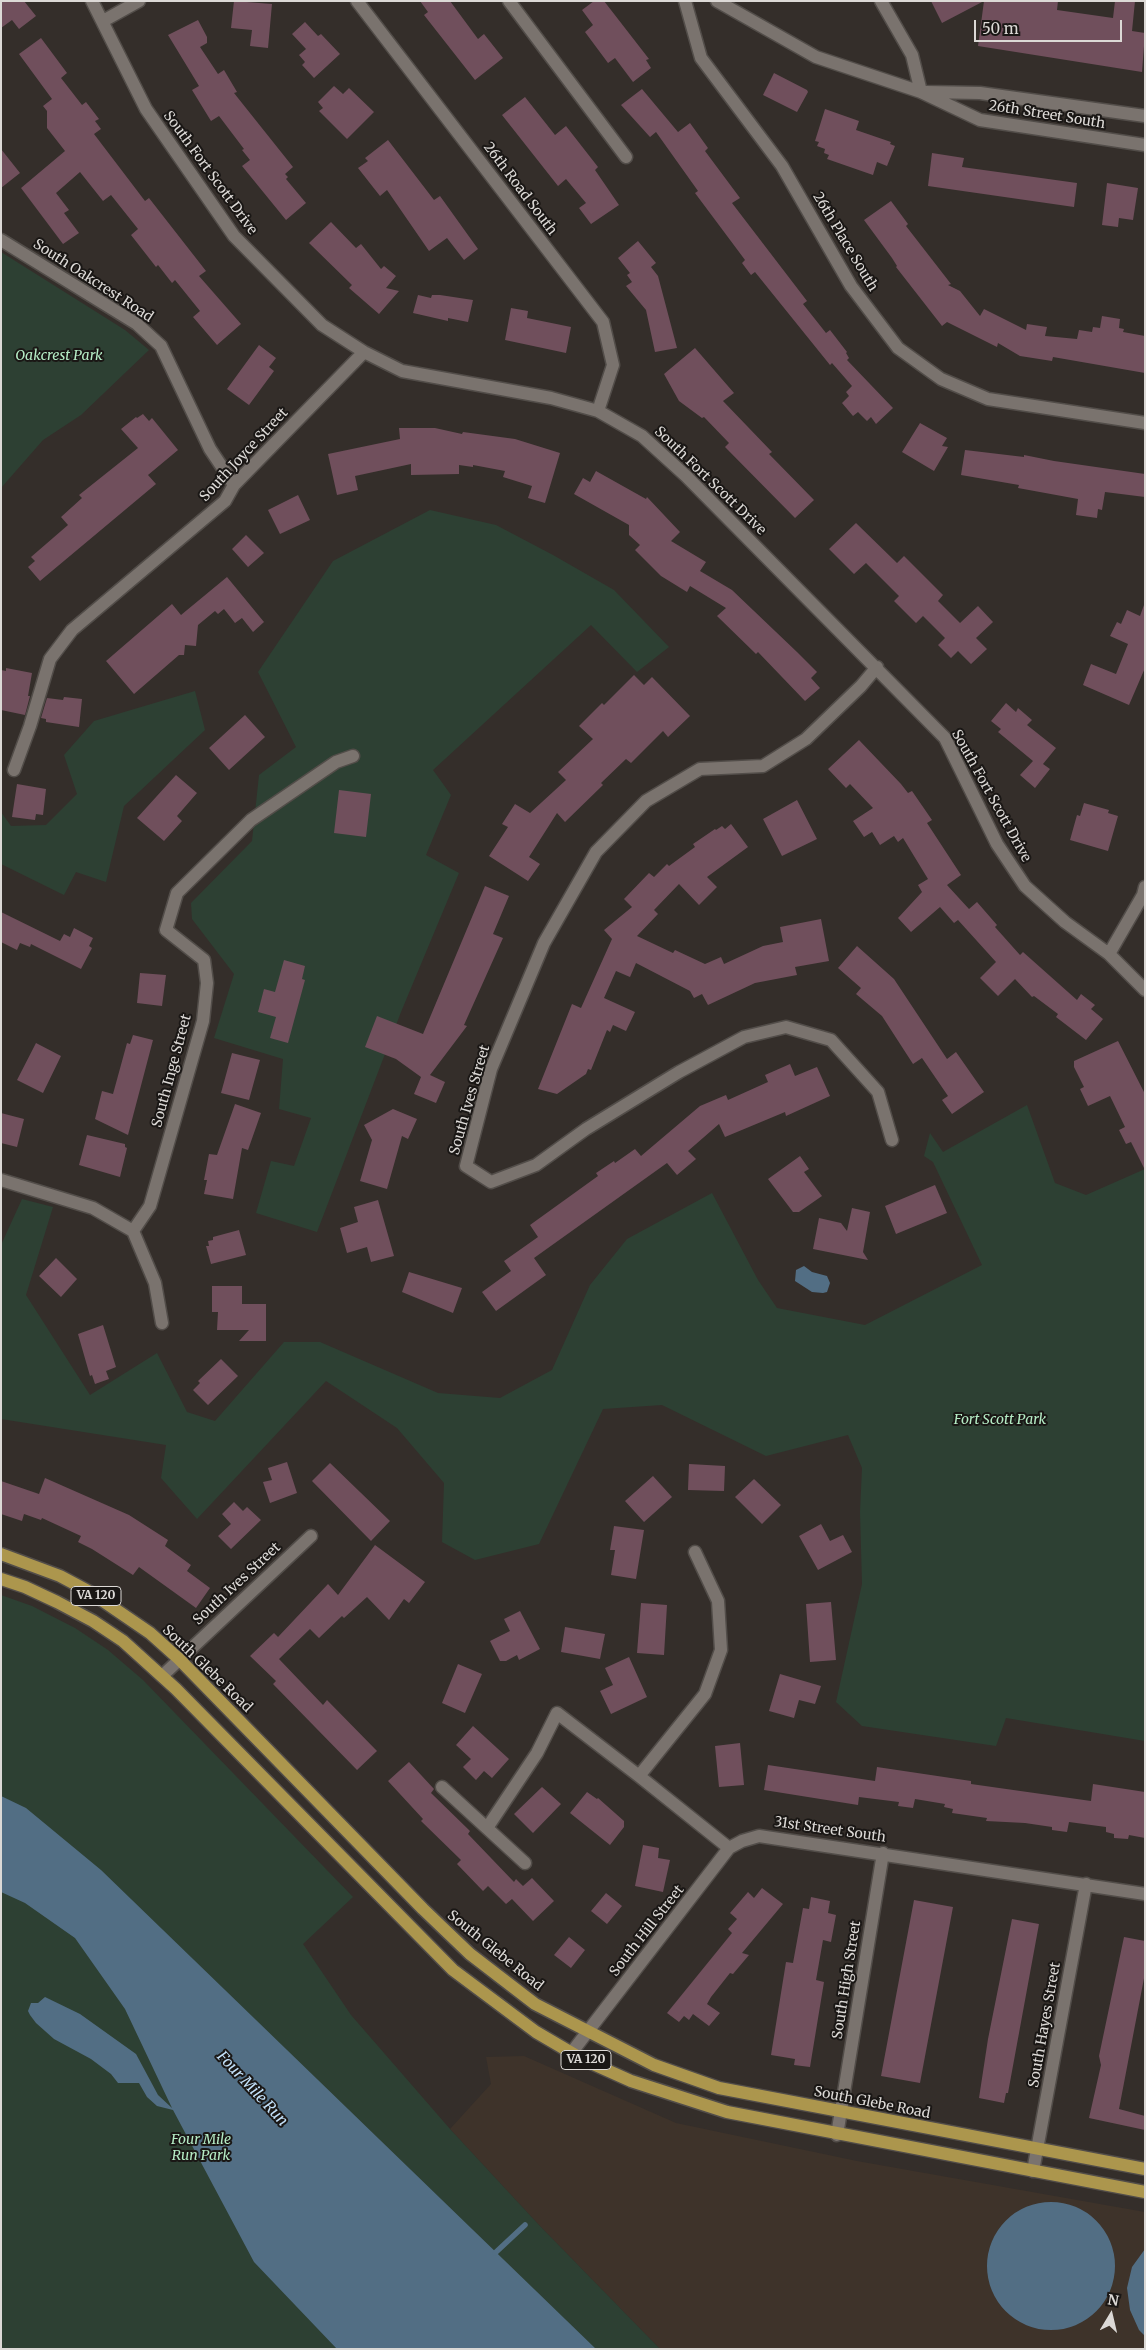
<!DOCTYPE html>
<style>
body{margin:0}
#map{position:relative;width:1146px;height:2350px;overflow:hidden;background:#342e2a;font-family:Merriweather,serif}
canvas{display:block}
.frame{position:absolute;inset:0;border:2px solid #dcd9d6;pointer-events:none}
.north{position:absolute;left:1086px;top:2290px;width:50px;height:50px;-webkit-text-stroke:4px #1a1715;paint-order:stroke;rotate:9deg;font-size:14px;font-weight:700;line-height:20px;text-align:center;color:#dcd9d6}
.north::after{content:'';display:block;margin:auto;width:18px;height:22px;background:#dcd9d6;clip-path:polygon(50% 0,100% 100%,50% 72%,0 100%)}
.scale{position:absolute;left:974px;top:20px;width:148px;height:22px;box-sizing:border-box;border:2px solid #dcd9d6;border-top:0;padding-left:6px;font-size:15px;line-height:18px;white-space:nowrap;color:#dcd9d6;-webkit-text-stroke:4px #1a1715;paint-order:stroke}
</style>
<div id="map">
<canvas width="1146" height="2350"></canvas>
<div class="frame"></div>
<div class="north">N</div>
<div class="scale">50 m</div>
</div>
<script>
const context = document.querySelector('canvas').getContext('2d');
context.lineJoin = 'round';
function fillPath(path, color) { context.fillStyle = color; context.fill(path, 'evenodd'); }
const toPath = rows => new Path2D(rows.map(r => 'M' + r).join(''));
function strokePath(path, color, width, dash) { context.strokeStyle = color; context.lineWidth = width; context.lineCap = dash ? 'butt' : 'round'; context.setLineDash(dash || []); context.stroke(path); }
function drawText(font, color, halo, rows, align = 'center') {
  context.font = font + ' Merriweather,serif'; context.lineWidth = 4; context.setLineDash([]); context.textBaseline = 'middle'; context.strokeStyle = halo; context.fillStyle = color; for (const [text, x, y, turn = 0] of rows) {
    context.save(); context.translate(x, y); context.rotate((+turn || 0) * Math.PI / 180); context.textAlign = isNaN(turn) ? turn : align; if (halo) context.strokeText(text, 0, 0); context.fillText(text, 0, 0); context.restore();
  }
}
const built = toPath([
 [524,2056,676,2123,857,2161,1145,2212,1145,2349,660,2349,539,2225,450,2129,491,2084,486,2057]
]);
const green = toPath([
 [1,252,125,330,149,350,81,415,43,440,1,488],
 [430,510,496,525,553,555,614,590,669,647,637,672,591,625,433,770,451,795,426,855,459,873,401,1012,317,1232,256,1213,271,1161,294,1166,311,1118,279,1109,283,1059,214,1038,234,974,192,919,191,903,252,841,259,775,296,747,258,672,333,561],
 [195,691,205,730,124,806,106,882,76,872,64,895,1,864,1,812,11,826,46,825,77,794,64,755,94,721],
 [1027,1105,1055,1183,1086,1195,1145,1169,1145,1741,1006,1718,996,1746,862,1726,836,1702,862,1584,860,1512,862,1468,848,1435,766,1456,662,1405,603,1409,539,1544,475,1560,442,1542,444,1483,397,1428,326,1381,197,1519,161,1478,166,1445,1,1419,1,1245,22,1199,53,1207,26,1295,90,1395,157,1353,187,1412,215,1421,284,1342,320,1342,438,1393,500,1398,552,1370,590,1285,627,1239,712,1193,758,1280,777,1308,865,1325,982,1265,933,1162,924,1156,930,1133,943,1152],
 [1,1595,32,1606,75,1628,108,1650,143,1680,353,1897,303,1944,351,2015,450,2129,539,2225,660,2349,1,2349]
]);
const water = toPath([
 [804,1266,812,1272,827,1276,830,1283,827,1292,823,1293,812,1292,795,1281,796,1270],
 [1,1796,26,1808,101,1870,596,2349,337,2349,254,2262,173,2110,157,2106,147,2097,139,2083,118,2083,111,2074,91,2059,54,2039,36,2023,30,2015,28,2011,31,2003,38,2003,45,1997,80,2014,136,2054,158,2095,172,2108,125,2009,75,1938,25,1903,1,1892],
 '987 2266a64 64 0 1 1 128 0a64 64 0 1 1-128 0Z',
 [1145,2249,1145,2336,1139,2330,1130,2310,1127,2288,1132,2267]
]);
const stream = toPath([
 [495,2253,525,2225]
]);
const building = toPath([
 [1,1,24,1,36,16,19,29,12,20,1,28],
 [234,1,272,4,268,48,250,46,252,30,231,28],
 [420,1,450,1,478,39,484,34,503,58,475,80,424,15,428,12],
 [594,1,604,1,649,59,646,60,651,68,633,82,615,58,608,63,585,32,593,25,582,10],
 [931,1,1058,1,1057,10,1113,18,1115,1,1135,1,1132,31,1145,33,1142,72,978,46,984,1,942,23],
 [198,20,207,37,207,43,200,47,218,74,224,70,237,92,234,93,293,167,285,174,288,177,286,179,306,203,286,220,242,166,250,160,242,150,244,149,219,116,211,121,192,90,199,86,168,35],
 [305,22,318,36,321,34,340,54,314,78,302,65,305,62,299,55,306,49,292,34],
 [41,38,67,73,61,78,82,105,86,102,99,119,95,121,101,129,94,134,145,201,149,198,206,271,199,276,241,324,217,345,193,317,200,311,175,280,172,283,158,265,156,267,131,235,138,229,111,195,103,201,80,172,56,193,69,210,64,213,79,233,63,244,21,188,65,151,47,128,47,111,43,106,52,99,19,54],
 [774,73,807,90,808,92,797,112,763,95],
 [334,86,343,94,349,88,374,112,347,139,319,111,323,108,318,102],
 [642,89,678,132,690,123,708,148,705,151,740,198,732,203,807,301,803,304,826,333,830,330,847,352,846,353,849,358,847,360,893,408,876,424,871,417,867,421,858,412,853,416,842,403,849,396,846,392,852,386,832,363,830,365,755,272,751,275,742,263,745,260,695,193,698,191,656,132,650,137,621,105],
 [525,97,555,135,566,126,598,167,595,170,619,205,591,224,579,208,586,203,566,179,558,186,502,115],
 [825,109,859,121,856,130,891,142,890,144,895,146,887,166,877,162,873,175,827,159,829,155,824,153,825,149,817,146,819,142,815,141],
 [388,140,434,200,440,196,478,249,464,260,447,238,429,251,387,190,380,196,358,168,368,161,365,158],
 [1,149,20,173,1,188],
 [932,153,964,158,962,167,1077,183,1074,207,928,186],
 [1107,183,1138,188,1133,220,1119,218,1118,227,1102,225],
 [891,201,908,224,906,226,951,284,948,285,960,291,980,316,984,309,1026,330,1027,324,1047,327,1045,336,1077,339,1079,330,1092,332,1093,327,1100,328,1102,316,1120,319,1119,328,1124,329,1123,332,1145,336,1145,373,1053,357,1052,361,1020,356,998,343,997,347,947,322,942,326,896,267,897,266,892,258,864,220],
 [331,222,356,248,361,244,381,269,384,266,396,276,386,288,399,291,379,314,349,288,352,285,309,243],
 [638,241,656,263,651,267,658,276,677,348,655,352,646,310,626,286,632,282,627,275,630,273,618,258],
 [418,295,431,298,432,295,440,295,473,300,468,322,448,318,448,321,413,313],
 [511,308,528,311,527,318,571,327,566,353,505,340],
 [259,345,276,358,269,367,274,371,249,405,227,389],
 [695,348,734,393,723,401,772,452,769,454,814,500,795,518,725,447,729,443,704,417,702,418,679,401,664,374],
 [143,414,149,421,152,418,178,450,148,475,156,484,40,581,28,567,35,561,31,557,68,525,61,517,82,498,79,495,138,448,121,429,136,417,137,418],
 [920,423,947,438,942,446,948,447,934,471,902,452],
 [399,428,435,428,462,434,463,432,515,439,560,453,545,503,528,498,532,486,503,477,505,471,473,465,473,467,459,465,459,474,411,475,411,464,355,476,358,490,337,495,328,454,400,439],
 [965,450,1024,457,1024,455,1054,461,1145,474,1145,497,1105,492,1102,510,1098,509,1097,518,1076,515,1078,499,1018,488,1019,485,961,475],
 [596,471,646,499,647,497,680,532,671,541,706,562,700,571,732,590,797,652,817,672,811,678,820,688,805,701,758,652,756,654,717,616,726,608,690,586,687,592,661,576,635,550,640,545,629,535,629,525,574,494,583,478,590,482],
 [298,495,310,520,280,534,268,510],
 [856,523,897,563,904,556,943,595,938,601,960,623,978,606,993,622,976,638,987,649,971,664,958,651,951,658,938,645,945,638,923,616,916,623,894,601,899,596,866,563,854,574,829,549],
 [246,535,264,553,248,567,232,549],
 [227,577,264,622,253,632,242,618,235,623,224,609,218,614,215,611,198,625,196,646,185,645,184,655,179,655,134,694,106,661,172,604,181,615],
 [1144,605,1145,668,1129,705,1083,685,1091,664,1116,674,1128,644,1110,636,1117,622,1121,624,1127,610,1140,616],
 [6,668,32,673,28,696,30,696,25,715,1,710,1,670,6,671],
 [634,675,644,685,652,677,690,716,668,737,663,731,631,763,626,759,601,783,603,785,565,822,557,813,529,857,540,864,528,881,489,856,508,827,502,824,515,804,530,813,566,780,558,772,593,739,579,726,602,703,604,705],
 [64,697,82,699,79,727,46,722,46,719,41,718,47,698,63,700],
 [1006,703,1016,712,1018,708,1032,720,1027,725,1056,748,1043,764,1050,769,1035,788,1020,775,1033,761,998,732,1001,729,991,721],
 [245,715,265,737,229,770,209,748],
 [859,740,901,784,908,793,912,791,932,820,927,823,961,875,947,885,969,909,977,902,997,925,995,927,1020,955,1023,952,1077,1000,1081,994,1095,1005,1091,1009,1103,1019,1086,1040,1056,1017,1058,1014,1034,996,1032,997,1015,979,998,996,980,978,996,962,958,920,954,923,940,907,911,932,898,918,922,892,918,885,928,879,903,838,898,842,894,836,880,845,872,832,864,837,853,821,873,808,850,784,846,788,828,769],
 [176,775,197,793,177,816,182,821,164,841,137,818],
 [17,784,46,789,43,815,36,814,35,820,12,817],
 [339,790,371,794,366,837,334,833],
 [797,800,817,839,782,856,763,819],
 [1084,803,1109,810,1108,813,1118,816,1108,851,1070,840,1077,815,1080,816],
 [731,824,748,847,707,877,717,887,699,905,679,884,654,910,658,914,637,936,673,953,675,950,705,964,721,957,724,964,763,946,783,942,780,927,821,919,829,961,795,967,797,975,755,983,708,1005,702,994,694,998,690,991,636,963,630,977,616,971,604,998,635,1012,626,1031,613,1025,610,1032,607,1030,591,1070,588,1069,586,1074,557,1094,538,1089,572,1004,581,1008,612,939,604,930,632,907,624,899,649,873,654,877,667,864,669,866,695,847,693,844,715,829,716,830,722,826,725,829],
 [485,886,509,896,493,934,503,938,464,1025,467,1026,430,1075,445,1082,436,1103,414,1094,421,1077,396,1059,365,1047,377,1016,423,1034],
 [1,912,60,941,64,934,70,937,74,928,93,938,89,946,92,948,81,969,31,944,30,947,20,943,17,950,1,942],
 [857,946,894,979,947,1059,956,1052,984,1092,952,1114,942,1100,948,1096,922,1058,913,1064,882,1016,856,994,861,988,838,968],
 [284,960,305,966,302,979,305,980,288,1043,270,1038,276,1017,258,1012,264,989,275,992],
 [140,973,166,975,162,1006,137,1003],
 [133,1035,153,1040,128,1135,95,1119,102,1091,113,1094,127,1043,130,1044],
 [1118,1041,1145,1094,1145,1170,1131,1142,1126,1144,1119,1130,1125,1127,1110,1096,1088,1106,1080,1089,1084,1087,1074,1067,1074,1061],
 [36,1043,61,1056,43,1093,17,1080],
 [232,1053,260,1060,249,1100,221,1093],
 [790,1064,795,1076,817,1067,830,1096,786,1116,785,1112,725,1137,719,1124,688,1151,696,1159,677,1175,667,1163,534,1258,546,1275,496,1311,482,1292,511,1271,504,1261,538,1237,530,1225,598,1176,596,1173,614,1161,615,1163,635,1149,641,1156,700,1106,726,1095,728,1100,768,1082,765,1075],
 [235,1104,261,1113,248,1150,242,1148,233,1199,204,1194,207,1180,204,1180,209,1154,217,1155],
 [393,1109,417,1119,408,1139,402,1136,387,1189,360,1181,372,1140,364,1125],
 [1,1113,24,1119,17,1147,1,1143],
 [87,1135,125,1144,125,1147,127,1148,120,1177,79,1165],
 [800,1156,809,1169,804,1172,822,1196,799,1212,793,1212,768,1179],
 [935,1185,947,1213,896,1234,885,1206],
 [378,1200,394,1256,371,1262,367,1247,347,1253,340,1228,358,1222,354,1207],
 [852,1208,870,1212,863,1252,868,1260,813,1249,819,1218,841,1223,847,1231],
 [239,1230,246,1255,211,1264,206,1246,209,1246,208,1241,213,1240,213,1237],
 [56,1258,77,1279,61,1297,39,1276],
 [409,1272,462,1288,453,1313,402,1292],
 [212,1286,242,1286,242,1304,266,1304,266,1341,239,1341,249,1330,217,1330,218,1312,212,1312],
 [103,1325,116,1367,106,1371,109,1379,95,1384,92,1375,90,1376,78,1334],
 [221,1359,238,1376,208,1405,193,1390,200,1383,198,1381],
 [287,1462,297,1493,270,1503,263,1482,272,1480,268,1468],
 [330,1463,390,1521,371,1541,312,1481],
 [689,1464,725,1466,724,1491,688,1490],
 [653,1476,672,1497,644,1522,625,1501],
 [45,1478,129,1515,168,1540,165,1546,191,1565,187,1571,210,1588,196,1608,139,1567,133,1575,92,1549,78,1542,81,1536,42,1518,41,1520,24,1514,22,1521,1,1514,1,1481,39,1494],
 [754,1479,781,1505,762,1524,735,1497],
 [234,1502,243,1511,247,1507,261,1520,231,1549,218,1536,231,1524,222,1514],
 [821,1524,830,1541,843,1535,852,1552,818,1570,799,1536],
 [614,1526,644,1530,636,1579,611,1575,615,1550,610,1550],
 [375,1545,425,1582,409,1603,404,1599,389,1620,367,1597,344,1618,342,1616,319,1638,310,1629,279,1659,323,1705,327,1700,377,1751,357,1770,273,1684,276,1681,250,1656,274,1633,278,1637,328,1584,338,1595],
 [831,1602,836,1660,810,1662,806,1604],
 [641,1603,667,1605,664,1655,637,1653],
 [520,1611,540,1649,519,1660,517,1655,506,1661,500,1661,490,1641,510,1631,504,1619],
 [565,1627,605,1634,600,1659,561,1652],
 [629,1657,647,1697,611,1714,600,1691,613,1685,605,1668],
 [458,1664,482,1674,465,1713,442,1703],
 [780,1674,821,1686,815,1704,799,1700,794,1718,769,1711],
 [473,1726,509,1759,492,1778,484,1771,476,1780,463,1767,471,1759,456,1745],
 [740,1743,744,1785,719,1787,715,1746],
 [409,1762,434,1789,431,1793,470,1831,468,1834,514,1882,516,1879,523,1886,532,1878,554,1901,533,1921,512,1899,506,1904,488,1886,483,1891,457,1864,461,1860,421,1821,423,1819,388,1781],
 [768,1765,875,1781,877,1767,971,1781,971,1784,1091,1801,1093,1784,1145,1792,1145,1838,1129,1835,1128,1839,1114,1838,1114,1834,1106,1832,1106,1827,1069,1822,1067,1832,1052,1830,1052,1827,1025,1823,986,1821,987,1818,952,1813,953,1809,944,1807,945,1804,915,1799,913,1808,898,1806,899,1802,859,1797,858,1805,764,1790],
 [542,1787,561,1804,533,1833,514,1814],
 [587,1792,597,1799,598,1798,624,1821,624,1827,610,1845,570,1813],
 [643,1845,659,1848,658,1858,670,1860,663,1892,635,1886],
 [762,1888,783,1904,742,1953,749,1955,733,1974,730,1973,711,1997,707,2004,720,2013,709,2026,693,2014,689,2020,684,2016,679,2022,667,2013,732,1933,728,1929,737,1919,730,1913,748,1892,754,1898],
 [606,1893,622,1906,607,1924,591,1911],
 [811,1897,830,1901,828,1913,836,1915,831,1942,823,1940,816,1980,824,1982,810,2067,794,2065,795,2059,771,2055,786,1962,793,1963,803,1908,809,1909],
 [914,1900,953,1907,920,2083,881,2076],
 [1012,1919,1039,1924,1008,2093,1006,2093,1004,2103,979,2098,988,2039],
 [569,1937,585,1950,571,1968,554,1955],
 [1124,1937,1145,1941,1145,1973,1119,2109,1145,2116,1145,2130,1089,2118,1101,2065,1099,2056]
]);
const minor = toPath([
 [92,1,146,109,234,236,322,325,364,352,402,371,551,398,598,411,642,436,686,476,945,738,997,844,1025,886,1065,922,1109,954,1145,990],
 [357,1,603,322,613,365,598,411],
 [509,1,626,157],
 [685,1,701,58,782,166,851,286,898,348,941,379,988,399,1145,423],
 [717,1,816,57,921,92,980,120,1145,145],
 [881,1,912,55,921,92],
 [103,21,139,1],
 [926,92,980,93,1145,116],
 [1,240,137,324,161,346,210,449,234,485],
 [877,667,861,686,806,739,763,766,700,769,646,801,596,852,544,943,491,1069,466,1166,491,1182,536,1165,586,1129,679,1072,744,1037,786,1027,831,1040,878,1092,892,1140],
 [14,770,30,726,50,659,72,630,225,501,234,485,364,352],
 [1109,954,1143,895,1145,887],
 [1,1180,93,1208,133,1231,155,1283,162,1323],
 [133,1231,150,1206,203,1021,207,983,204,960,166,930,177,893,251,820,336,762,353,756],
 [162,1676,311,1536],
 [639,1776,705,1694,721,1650,718,1601,695,1552],
 [442,1787,525,1863],
 [487,1828,537,1753,557,1713,639,1776,729,1848,742,1841,759,1836,1145,1894],
 [572,2052,729,1848],
 [837,2135,883,1853],
 [1033,2171,1086,1884]
]);
const major = toPath([
 [1,1554,60,1576,90,1592,150,1633,179,1659,423,1909,470,1954,535,2004,654,2065,719,2088,1145,2169],
 [1,1579,25,1587,57,1602,93,1621,123,1641,176,1689,453,1970,536,2032,582,2059,631,2081,727,2112,1145,2192]
]);
const shields = [
 [96,1596,50],
 [586,2060,50]
];
const shieldNames = [
 ["VA 120",96,1596],
 ["VA 120",586,2060]
];
const streetNames = [
 ["26th Street South",1047,115,9],
 ["South Fort Scott Drive",210,173,54],
 ["26th Road South",520,189,53],
 ["26th Place South",845,242,59],
 ["South Oakcrest Road",93,281,33],
 ["South Joyce Street",244,455,-47],
 ["South Fort Scott Drive",710,481,44],
 ["South Fort Scott Drive",991,796,61],
 ["South Inge Street",172,1071,-75],
 ["South Ives Street",470,1100,-74],
 ["South Ives Street",237,1584,-43],
 ["South Glebe Road",207,1669,44],
 ["31st Street South",830,1830,8],
 ["South Hill Street",647,1931,-52],
 ["South Glebe Road",495,1951,39],
 ["South High Street",847,1980,-81],
 ["South Hayes Street",1045,2025,-80],
 ["South Glebe Road",872,2103,11]
];
const parkNames = [
 ["Oakcrest Park",59,356],
 ["Fort Scott Park",1000,1420],
 ["Four Mile",201,2140],
 ["Run Park",201,2156]
];
const waterNames = [
 ["Four Mile Run",252,2089,47]
];
fillPath(built, '#3e332a');
fillPath(green, '#2d4033');
fillPath(water, '#526e84');
strokePath(stream, '#526e84', 5.5);
fillPath(building, '#704f5c');
strokePath(minor, '#524d49', 15);
strokePath(major, '#524d49', 15);
strokePath(minor, '#7a736e', 12);
strokePath(major, '#ac964d', 12);
for (const [x, y, w] of shields) { const box = new Path2D(); box.roundRect(x - w / 2, y - 9.5, w, 19, 4); context.fillStyle = '#1a1715'; context.fill(box); strokePath(box, '#dcd9d6', 1); }
drawText('bold 12px', '#dcd9d6', null, shieldNames);
drawText('14px', '#dcd9d6', '#1a1715', streetNames);
drawText('italic 14px', '#b5ecc5', '#1a1715', parkNames);
drawText('italic 15px', '#c4e2fb', '#1a1715', waterNames);
</script>
